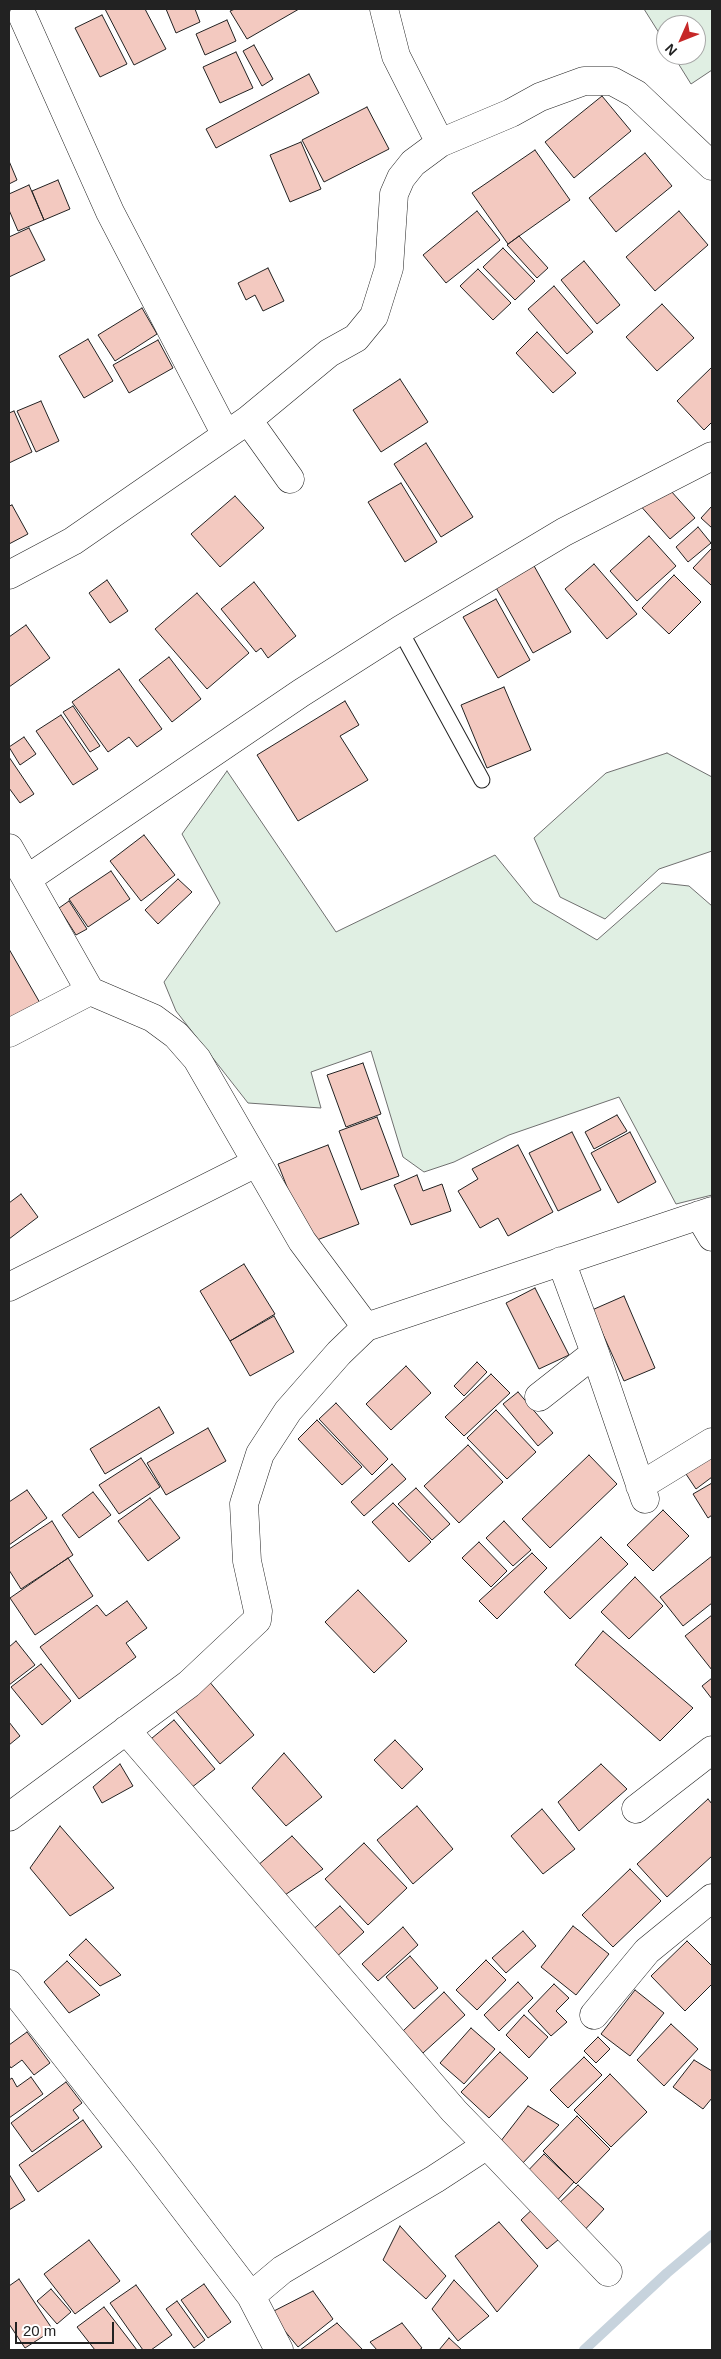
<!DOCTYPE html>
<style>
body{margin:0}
#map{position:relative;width:721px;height:2359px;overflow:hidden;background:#fff;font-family:Helvetica,sans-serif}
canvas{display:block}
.frame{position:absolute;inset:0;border:10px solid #222;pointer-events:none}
.north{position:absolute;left:656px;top:15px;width:50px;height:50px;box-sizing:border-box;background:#fff;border:1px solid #a7a7a7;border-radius:50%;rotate:226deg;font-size:14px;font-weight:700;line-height:20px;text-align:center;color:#222}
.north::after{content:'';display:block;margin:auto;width:18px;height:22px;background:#c62828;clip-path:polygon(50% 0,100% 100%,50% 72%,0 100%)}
.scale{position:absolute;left:15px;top:2322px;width:99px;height:22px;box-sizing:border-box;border:2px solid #222;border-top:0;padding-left:6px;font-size:15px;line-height:18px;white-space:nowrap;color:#222;-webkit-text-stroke:4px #fff;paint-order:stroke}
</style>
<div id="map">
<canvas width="721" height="2359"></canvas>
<div class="frame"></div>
<div class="north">N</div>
<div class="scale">20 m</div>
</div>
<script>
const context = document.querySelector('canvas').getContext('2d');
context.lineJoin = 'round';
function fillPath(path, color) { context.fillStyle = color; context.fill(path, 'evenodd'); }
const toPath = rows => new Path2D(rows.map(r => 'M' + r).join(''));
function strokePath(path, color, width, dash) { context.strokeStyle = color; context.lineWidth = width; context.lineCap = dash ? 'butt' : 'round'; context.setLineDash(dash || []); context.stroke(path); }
const green = toPath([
 [644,9,712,9,712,70,691,84,673,55,696,55,696,25,666,25,666,44,644,9],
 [667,753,712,777,712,851,659,869,605,919,560,897,534,838,606,773,667,753],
 [227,771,336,932,495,855,533,902,597,940,662,883,689,886,712,906,712,1195,676,1204,619,1097,509,1135,454,1162,424,1172,403,1157,371,1051,311,1072,321,1108,248,1103,176,1011,164,982,220,903,182,834,227,771]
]);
const stream = toPath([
 [584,2350,667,2273,712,2235]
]);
const building = toPath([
 [105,9,145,9,166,49,134,65,105,9],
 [166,9,195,9,200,22,176,33,166,9],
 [235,9,299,9,247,39,230,11,235,9],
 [102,15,127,64,100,77,75,28,102,15],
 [227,20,236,41,205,55,196,34,227,20],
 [254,45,273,79,262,86,243,51,254,45],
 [236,52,253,88,220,103,203,67,236,52],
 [309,74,319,93,216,148,206,129,309,74],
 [602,96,631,131,574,178,545,142,602,96],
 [367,107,389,149,324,182,302,140,367,107],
 [301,142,321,189,290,202,270,155,301,142],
 [535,150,570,200,508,244,472,193,535,150],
 [645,153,672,186,616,232,589,198,645,153],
 [9,161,17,180,9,184,9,161],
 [58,180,70,209,44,220,32,191,58,180],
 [29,185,44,220,18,231,9,210,9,194,29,185],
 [477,211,500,240,446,283,423,255,477,211],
 [679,211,708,245,655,291,626,257,679,211],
 [29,228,45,260,9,277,9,237,29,228],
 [519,236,548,268,537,278,507,245,519,236],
 [503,248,535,281,515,300,483,267,503,248],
 [584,261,620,305,597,324,561,280,584,261],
 [268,268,284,301,263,311,255,295,246,300,238,283,268,268],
 [478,269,511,303,493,320,460,286,478,269],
 [554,286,593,332,567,354,528,309,554,286],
 [662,304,694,338,657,371,626,337,662,304],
 [142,308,157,334,115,361,98,335,142,308],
 [537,332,576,373,553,393,516,353,537,332],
 [88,339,113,381,84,398,59,356,88,339],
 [158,340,173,368,129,393,113,365,158,340],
 [712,367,712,422,704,430,677,401,712,367],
 [400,379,428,422,381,452,353,410,400,379],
 [41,401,59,441,36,452,17,411,41,401],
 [14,411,32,452,9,463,9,413,14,411],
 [426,443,473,517,441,537,394,464,426,443],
 [663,482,695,518,670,539,638,503,663,482],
 [401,483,437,542,405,562,368,502,401,483],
 [235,496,264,528,220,567,191,534,235,496],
 [12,505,28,534,9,544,9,506,12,505],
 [712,506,712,528,701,518,712,506],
 [698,527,711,543,688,562,676,547,698,527],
 [649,536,676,566,637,601,610,571,649,536],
 [712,548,712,584,711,585,693,568,712,548],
 [533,564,571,632,533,653,495,586,533,564],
 [594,564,637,614,607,639,565,589,594,564],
 [674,575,701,602,669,634,642,608,674,575],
 [107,580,128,611,110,623,89,593,107,580],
 [254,582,296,636,268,658,261,648,256,652,221,609,254,582],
 [197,593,249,653,207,689,155,629,197,593],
 [496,599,530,660,498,678,463,617,496,599],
 [26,625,50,658,9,687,9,637,26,625],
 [169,657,201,699,172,722,139,680,169,657],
 [119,669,162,729,137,747,129,737,108,752,72,702,119,669],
 [504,687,531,750,487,768,461,705,504,687],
 [345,701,359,725,340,736,368,780,298,821,257,755,345,701],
 [73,706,100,746,90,752,63,712,73,706],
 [61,715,98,769,73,785,36,731,61,715],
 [24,737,36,754,20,765,9,747,24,737],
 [9,757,34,794,20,803,9,788,9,757],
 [144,835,175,875,141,901,110,861,144,835],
 [111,871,130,899,88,927,69,899,111,871],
 [178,879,192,892,158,924,145,910,178,879],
 [69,901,87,929,76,935,59,908,69,901],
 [9,949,40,1003,9,1022,9,949],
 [363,1063,381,1114,346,1127,327,1075,363,1063],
 [617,1115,627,1131,594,1149,585,1132,617,1115],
 [377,1117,399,1176,361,1190,339,1131,377,1117],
 [572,1132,601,1190,558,1211,529,1153,572,1132],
 [630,1132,656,1182,618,1203,591,1153,630,1132],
 [328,1145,359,1224,309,1243,278,1164,328,1145],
 [518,1145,553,1212,508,1236,498,1218,480,1228,458,1191,478,1179,472,1169,518,1145],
 [417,1175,423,1191,442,1184,451,1211,411,1225,394,1185,417,1175],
 [21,1194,38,1217,9,1239,9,1203,21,1194],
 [244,1264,275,1314,230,1341,200,1291,244,1264],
 [535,1288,569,1355,539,1369,506,1303,535,1288],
 [624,1296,655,1368,624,1381,592,1310,624,1296],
 [274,1316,294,1352,250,1376,230,1341,274,1316],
 [477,1362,487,1372,464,1396,454,1386,477,1362],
 [406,1366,431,1393,391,1430,366,1404,406,1366],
 [491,1374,510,1393,464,1436,445,1417,491,1374],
 [518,1392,553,1433,538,1446,503,1404,518,1392],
 [336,1403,388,1459,372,1475,319,1419,336,1403],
 [159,1407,174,1433,105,1474,90,1449,159,1407],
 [496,1410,536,1452,507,1479,467,1438,496,1410],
 [317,1420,362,1467,342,1485,298,1439,317,1420],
 [208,1428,226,1461,166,1495,147,1463,208,1428],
 [468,1445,503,1482,459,1523,424,1486,468,1445],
 [589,1455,617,1484,550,1548,522,1519,589,1455],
 [712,1455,712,1477,696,1489,686,1474,712,1455],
 [141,1458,160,1487,119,1514,99,1485,141,1458],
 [392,1464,406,1479,364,1516,351,1502,392,1464],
 [712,1483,712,1515,708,1518,693,1494,712,1483],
 [416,1488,450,1524,432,1540,398,1504,416,1488],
 [27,1490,47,1518,9,1545,9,1502,27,1490],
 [93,1492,111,1515,79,1538,62,1515,93,1492],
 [150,1498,180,1538,148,1561,118,1521,150,1498],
 [393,1503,431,1542,409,1562,372,1522,393,1503],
 [663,1510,689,1536,653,1571,627,1545,663,1510],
 [52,1521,73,1555,21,1589,9,1570,9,1549,52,1521],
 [504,1521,531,1550,513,1566,486,1538,504,1521],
 [601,1537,628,1564,570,1619,544,1592,601,1537],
 [479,1542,507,1571,491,1587,462,1558,479,1542],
 [532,1553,547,1568,497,1619,479,1601,532,1553],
 [712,1556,712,1603,683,1626,660,1597,712,1556],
 [68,1558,93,1596,35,1635,10,1598,68,1558],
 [635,1577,663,1606,629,1639,601,1612,635,1577],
 [358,1590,407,1641,374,1673,325,1622,358,1590],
 [127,1601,147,1628,126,1643,136,1657,79,1699,40,1647,97,1605,106,1616,127,1601],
 [712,1615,712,1670,685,1636,712,1615],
 [603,1631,693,1708,660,1741,575,1665,603,1631],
 [16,1641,35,1665,9,1685,9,1647,16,1641],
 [41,1664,71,1701,42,1725,11,1687,41,1664],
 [712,1678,712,1699,702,1686,712,1678],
 [208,1680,254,1735,220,1764,173,1708,208,1680],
 [174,1720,215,1769,186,1792,146,1743,174,1720],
 [9,1722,20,1736,9,1745,9,1722],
 [395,1740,423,1769,402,1789,374,1760,395,1740],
 [284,1753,322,1797,286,1826,252,1788,284,1753],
 [120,1764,133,1786,102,1803,93,1787,120,1764],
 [601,1764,627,1789,579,1831,558,1802,601,1764],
 [708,1799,712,1804,712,1856,667,1897,637,1864,708,1799],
 [417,1806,453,1849,413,1884,377,1840,417,1806],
 [542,1809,575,1849,543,1874,511,1836,542,1809],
 [60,1826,114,1888,70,1916,30,1868,60,1826],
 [292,1836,323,1869,282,1897,257,1866,292,1836],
 [364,1843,407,1888,368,1925,325,1879,364,1843],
 [630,1869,661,1901,613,1947,582,1915,630,1869],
 [340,1906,364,1932,334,1959,310,1932,340,1906],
 [573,1926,609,1954,576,1995,541,1967,573,1926],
 [403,1927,418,1945,378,1981,362,1964,403,1927],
 [523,1931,536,1946,506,1973,492,1958,523,1931],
 [86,1939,121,1975,100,1986,69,1955,86,1939],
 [687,1941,712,1966,712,1984,685,2011,651,1976,687,1941],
 [410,1956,438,1988,414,2009,386,1977,410,1956],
 [486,1960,506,1980,477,2010,456,1990,486,1960],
 [67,1961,100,1995,69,2013,44,1982,67,1961],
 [518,1982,533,1998,499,2031,484,2015,518,1982],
 [554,1984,569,1998,556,2011,567,2022,551,2036,528,2011,554,1984],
 [635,1990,664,2013,630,2056,601,2034,635,1990],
 [444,1992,465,2015,423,2053,403,2031,444,1992],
 [524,2015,548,2037,529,2058,506,2035,524,2015],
 [671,2024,698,2049,664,2086,637,2060,671,2024],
 [471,2028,495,2049,464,2084,440,2063,471,2028],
 [27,2032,50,2063,34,2075,22,2060,11,2068,9,2065,9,2045,27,2032],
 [598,2037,610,2049,596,2063,584,2051,598,2037],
 [500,2052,528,2078,489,2118,461,2092,500,2052],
 [584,2057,602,2075,568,2108,550,2090,584,2057],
 [694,2060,712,2071,712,2098,703,2109,673,2087,694,2060],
 [610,2074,647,2112,611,2147,574,2110,610,2074],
 [31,2077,43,2094,9,2118,9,2080,12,2078,17,2087,31,2077],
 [66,2082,82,2103,73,2110,79,2118,32,2152,11,2123,66,2082],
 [528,2106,559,2125,520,2166,497,2146,528,2106],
 [577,2116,610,2149,576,2184,543,2151,577,2116],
 [83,2120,102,2147,38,2192,19,2165,83,2120],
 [544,2154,574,2182,552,2206,521,2178,544,2154],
 [9,2174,25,2200,9,2210,9,2174],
 [578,2185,604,2209,580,2235,554,2208,578,2185],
 [537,2205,564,2235,547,2249,521,2220,537,2205],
 [499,2222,538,2266,497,2312,455,2256,499,2222],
 [400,2226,446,2276,426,2299,383,2260,400,2226],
 [89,2240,120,2281,75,2314,44,2274,89,2240],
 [19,2279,53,2330,25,2348,9,2324,9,2286,19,2279],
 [454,2280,489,2316,458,2341,432,2309,454,2280],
 [204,2284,231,2322,208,2338,181,2300,204,2284],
 [136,2285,172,2335,151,2350,143,2350,110,2303,136,2285],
 [51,2289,71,2312,57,2324,37,2301,51,2289],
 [313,2291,333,2319,298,2347,270,2313,313,2291],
 [177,2301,205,2340,194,2348,166,2309,177,2301],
 [104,2307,137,2350,95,2350,77,2327,104,2307],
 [337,2323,363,2350,300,2350,337,2323],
 [402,2323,422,2348,419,2350,377,2350,370,2342,402,2323],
 [449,2338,462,2350,439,2350,449,2338]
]);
const service = toPath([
 [400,630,482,780]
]);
const minor = toPath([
 [384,9,396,56,440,143,511,113,540,97,584,81,612,81,636,94,712,166],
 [23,17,110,212,226,435],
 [248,420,290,479],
 [9,575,73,541,248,420,329,353,356,338,374,316,389,268,394,194,401,178,413,163,440,143],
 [9,848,90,991,153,1018,176,1035,197,1059,302,1241,366,1327],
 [27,879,301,693,400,630,564,532,712,456],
 [9,1033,90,991],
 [699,1215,712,1237],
 [561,1261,595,1353,645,1499],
 [9,1287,256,1163],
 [539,1397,595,1353],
 [640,1486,712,1442],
 [636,1809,712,1750],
 [9,1817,189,1684,257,1620,258,1611,247,1561,244,1504,260,1454,288,1411,339,1353,366,1327,712,1211],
 [9,1984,145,2157,251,2296,282,2270,435,2179,487,2145,454,2111,126,1730],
 [594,2015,647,1951,712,1898],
 [487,2145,608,2272],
 [251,2296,279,2350]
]);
fillPath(green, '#e0efe3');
strokePath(green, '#6f6f6f', 1);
strokePath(stream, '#c7d3dd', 10);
fillPath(building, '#f3c9c0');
strokePath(building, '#222', 1);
strokePath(service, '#222', 17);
strokePath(minor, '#222', 29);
strokePath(service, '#fff', 15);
strokePath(minor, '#fff', 28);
</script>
